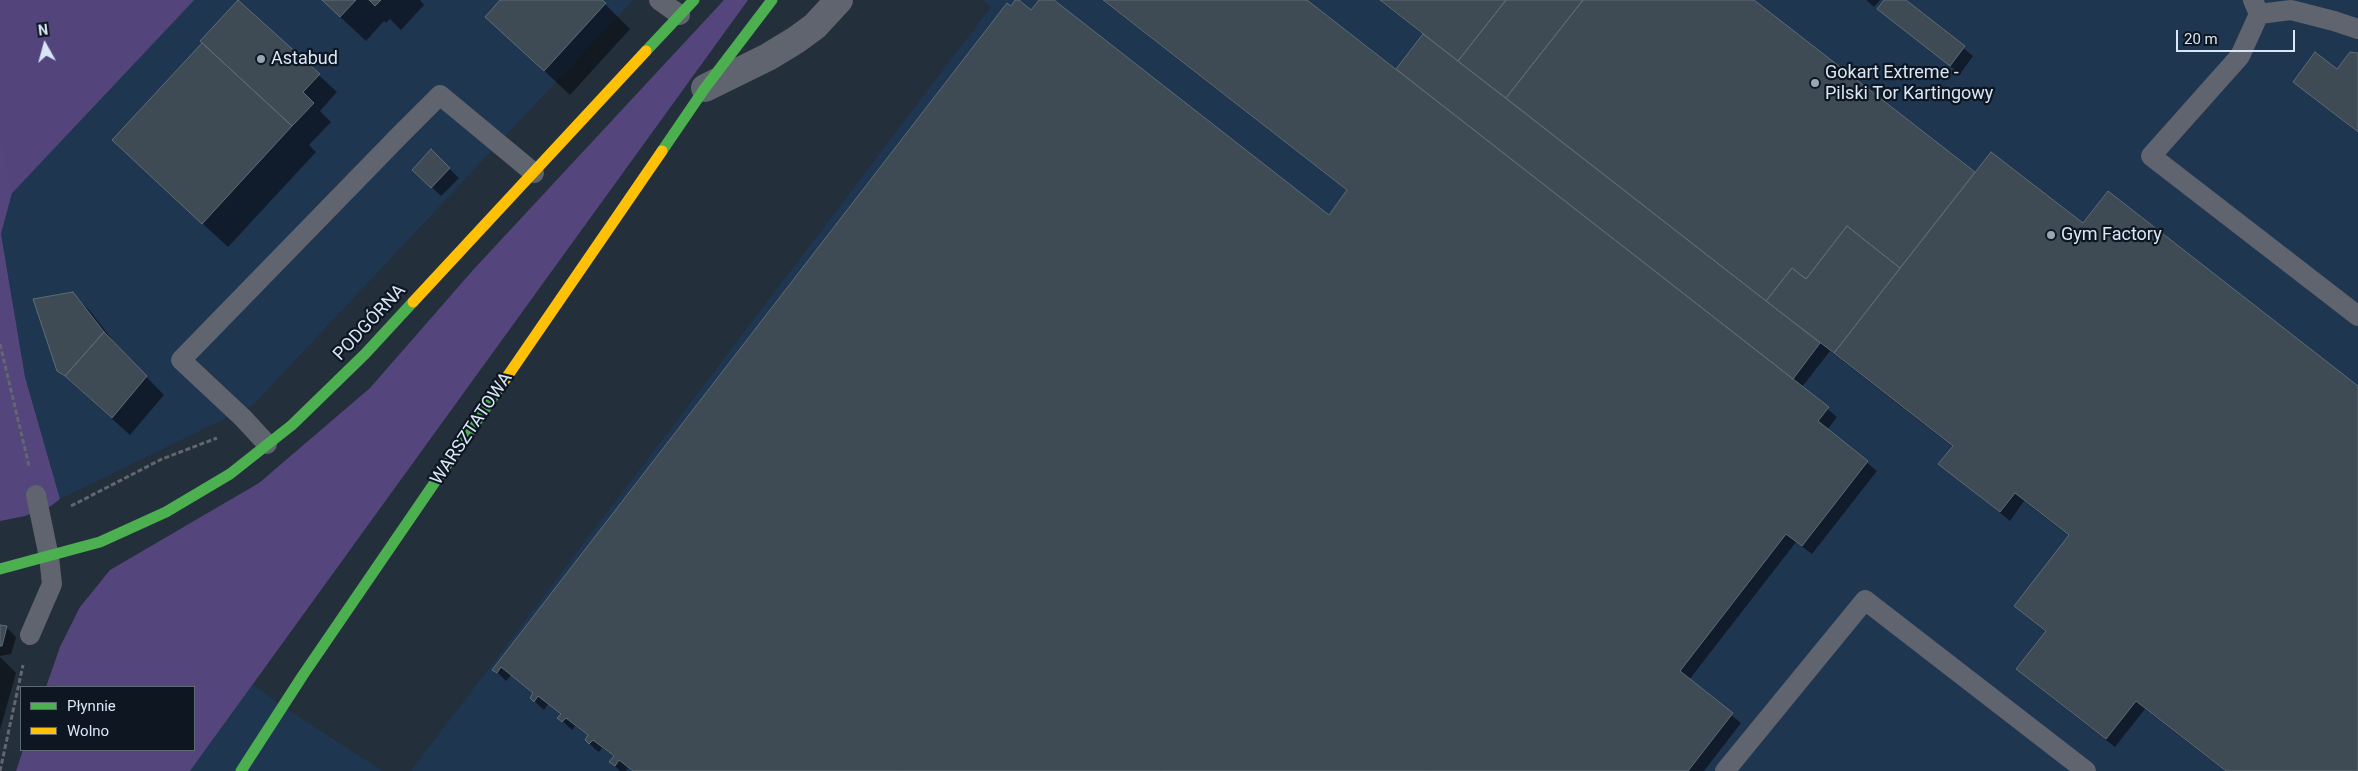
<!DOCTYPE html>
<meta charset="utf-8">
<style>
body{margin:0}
#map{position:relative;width:2358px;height:771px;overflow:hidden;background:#242f3c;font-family:Roboto,sans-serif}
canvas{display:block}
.legend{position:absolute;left:20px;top:686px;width:175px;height:65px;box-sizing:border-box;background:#0d1621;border:1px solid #5f6976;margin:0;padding:6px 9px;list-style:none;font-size:15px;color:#d9e6f5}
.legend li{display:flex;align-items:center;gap:10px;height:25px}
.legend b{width:25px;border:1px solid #5f6976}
.north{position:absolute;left:20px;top:20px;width:50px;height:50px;-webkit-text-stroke:4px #0d1621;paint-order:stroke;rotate:353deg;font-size:14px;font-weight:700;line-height:20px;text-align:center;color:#d9e6f5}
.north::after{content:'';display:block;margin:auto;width:18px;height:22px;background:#d9e6f5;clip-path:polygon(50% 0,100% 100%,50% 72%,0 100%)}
.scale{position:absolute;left:2176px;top:30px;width:119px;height:22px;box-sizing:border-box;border:2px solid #d9e6f5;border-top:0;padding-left:6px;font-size:15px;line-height:18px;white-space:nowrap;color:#d9e6f5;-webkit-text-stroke:4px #0d1621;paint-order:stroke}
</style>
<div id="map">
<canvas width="2358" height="771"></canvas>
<ul class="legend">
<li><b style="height:6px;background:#4caf50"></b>Płynnie</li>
<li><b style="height:6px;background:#ffc107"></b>Wolno</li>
</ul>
<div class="north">N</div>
<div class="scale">20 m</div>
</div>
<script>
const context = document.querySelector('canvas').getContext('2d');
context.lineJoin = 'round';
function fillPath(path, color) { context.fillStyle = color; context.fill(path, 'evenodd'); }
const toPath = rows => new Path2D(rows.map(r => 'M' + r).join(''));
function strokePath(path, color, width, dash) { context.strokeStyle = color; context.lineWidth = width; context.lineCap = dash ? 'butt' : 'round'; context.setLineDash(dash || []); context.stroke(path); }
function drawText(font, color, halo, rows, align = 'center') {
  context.font = font + ' Roboto,sans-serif'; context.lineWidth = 4.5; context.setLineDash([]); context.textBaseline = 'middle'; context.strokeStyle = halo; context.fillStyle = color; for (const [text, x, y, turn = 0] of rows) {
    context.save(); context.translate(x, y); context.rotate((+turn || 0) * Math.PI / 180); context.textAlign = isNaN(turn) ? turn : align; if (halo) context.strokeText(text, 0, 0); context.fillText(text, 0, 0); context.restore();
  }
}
const built = toPath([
 [194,0,633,0,253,405,60,499,25,377,1,234,12,193],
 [982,0,2358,0,2358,771,411,771,991,7],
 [253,684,283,707,383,771,190,771]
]);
const green = toPath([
 [0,0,194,0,12,193,1,234,25,377,60,499,51,506,25,516,0,521],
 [724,0,748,0,190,771,16,771,23,750,194,750,194,687,46,687,60,647,80,607,110,570,259,483,370,388,473,270]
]);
const forest = toPath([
 [0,0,194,0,12,193,0,131]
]);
const shadow = toPath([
 [322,0,420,0,424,5,401,30,390,19,386,23,384,21,366,41],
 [502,0,601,0,630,29,570,95,487,17],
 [1017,0,1031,11,1040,0,1052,0,1329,216,1348,191,1102,0,1305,0,1396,71,1424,35,1379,0,1752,0,1975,174,2083,225,2358,388,2358,771,2225,771,2145,709,2115,747,2027,678,2018,669,2046,632,2016,606,2070,537,2024,501,2010,521,1940,464,1953,447,1830,351,1802,387,1837,417,1827,430,1877,471,1812,554,1796,542,1689,680,1741,723,1704,771,632,771,628,768,626,771,620,771,611,762,614,757,602,748,599,752,595,749,586,740,589,736,575,726,572,730,559,718,562,715,548,704,544,710,531,698,534,694,511,675,506,681,494,669],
 [1866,0,1880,0,1874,7],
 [1886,0,1904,0,1973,56,1960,74,1879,9],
 [239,1,337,92,320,111,331,122,309,145,316,152,228,247,139,165,208,48,202,41],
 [2358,54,2358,133,2294,82,2338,71],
 [431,151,459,178,441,196,414,170],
 [72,293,90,311,121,351,164,395,130,435,59,371],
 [0,626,7,628,16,637,11,654,0,656],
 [0,657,16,673,0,730]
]);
const building = toPath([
 [238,0,320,74,303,92,314,103,292,126,200,41,238,0],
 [322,0,356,0,340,17,322,0],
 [369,0,381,0,375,6,369,0],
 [500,0,602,0,606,3,544,71,485,17,500,0],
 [1015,0,1019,0,1031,10,1039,0,1054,0,1329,215,1347,190,1103,0,1307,0,1829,407,1818,421,1868,461,1802,546,1786,534,1680,671,1733,713,1688,771,633,771,619,760,615,766,609,762,614,756,593,740,589,744,585,740,588,735,566,718,562,722,557,718,561,714,538,696,534,702,530,698,533,693,501,667,497,673,492,670,1007,3,1011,6,1015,0],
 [1380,0,1506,0,1458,61,1380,0],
 [1506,0,1583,0,1506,98,1458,61,1506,0],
 [1583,0,1754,0,1975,172,1900,268,1847,226,1806,279,1792,268,1766,301,1506,98,1583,0],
 [1884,0,1906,0,1965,46,1950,66,1877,9,1884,0],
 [1423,34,1820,343,1793,379,1396,69,1423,34],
 [202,43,292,126,202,224,112,140,202,43],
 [2315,52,2337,69,2350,52,2358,53,2358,132,2293,82,2315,52],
 [431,149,450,168,431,188,412,170,431,149],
 [1991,152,2083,223,2108,191,2358,386,2358,771,2226,771,2136,701,2106,739,2016,669,2046,631,2014,606,2069,535,2015,493,2000,512,1938,464,1953,446,1834,353,1991,152],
 [1847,226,1900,268,1834,353,1766,301,1792,268,1806,279,1847,226],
 [73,292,104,332,65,376,57,371,33,299,73,292],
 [104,332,147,376,112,418,65,376,104,332],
 [0,625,7,626,2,646,0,646,0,625]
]);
const path = toPath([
 [0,344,29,466],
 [71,506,162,459,217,438],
 [0,771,23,665]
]);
const lane = toPath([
 [659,0,680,15],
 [2253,0,2259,14,2240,56,2151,156,2358,316],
 [2259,14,2291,10,2334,21,2358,29],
 [267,444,243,418,181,360,400,135,440,95,534,173],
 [30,635,52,584,49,557,36,495],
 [1725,771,1865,600,2086,771]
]);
const street = toPath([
 [705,88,768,57,796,40,815,26,839,0]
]);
const fast = toPath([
 [646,51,694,0],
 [662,151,705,88,772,0],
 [0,569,100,542,166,512,230,474,292,425,365,354,413,302],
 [241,771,303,675,500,387]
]);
const slow = toPath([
 [413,302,646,51],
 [500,387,662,151]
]);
const markers = [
 [261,59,5,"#9aa6b4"],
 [1815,83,5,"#9aa6b4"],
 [2051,235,5,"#9aa6b4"]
];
const poiNames = [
 ["Astabud",271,59],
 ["Gokart Extreme -",1825,73],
 ["Pilski Tor Kartingowy",1825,94],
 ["Gym Factory",2061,235]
];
const streetNames = [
 ["PODGÓRNA",370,323,-47],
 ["WARSZTATOWA",472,429,-56]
];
fillPath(built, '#1f3651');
fillPath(green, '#54457c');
fillPath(forest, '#53457c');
fillPath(shadow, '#0007');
fillPath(building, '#3f4b54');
strokePath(building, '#5f6b74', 1);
strokePath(path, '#61666f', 3, [5, 2.5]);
strokePath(lane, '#60646e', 20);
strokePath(street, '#60646e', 28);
strokePath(fast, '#4caf50', 11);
strokePath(slow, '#ffc107', 11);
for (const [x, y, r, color] of markers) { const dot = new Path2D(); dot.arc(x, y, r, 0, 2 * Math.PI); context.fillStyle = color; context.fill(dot); strokePath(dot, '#0d1621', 2); }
drawText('18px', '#d9e6f5', '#0d1621', poiNames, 'left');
drawText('18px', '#d9e6f5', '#0d1621', streetNames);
</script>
